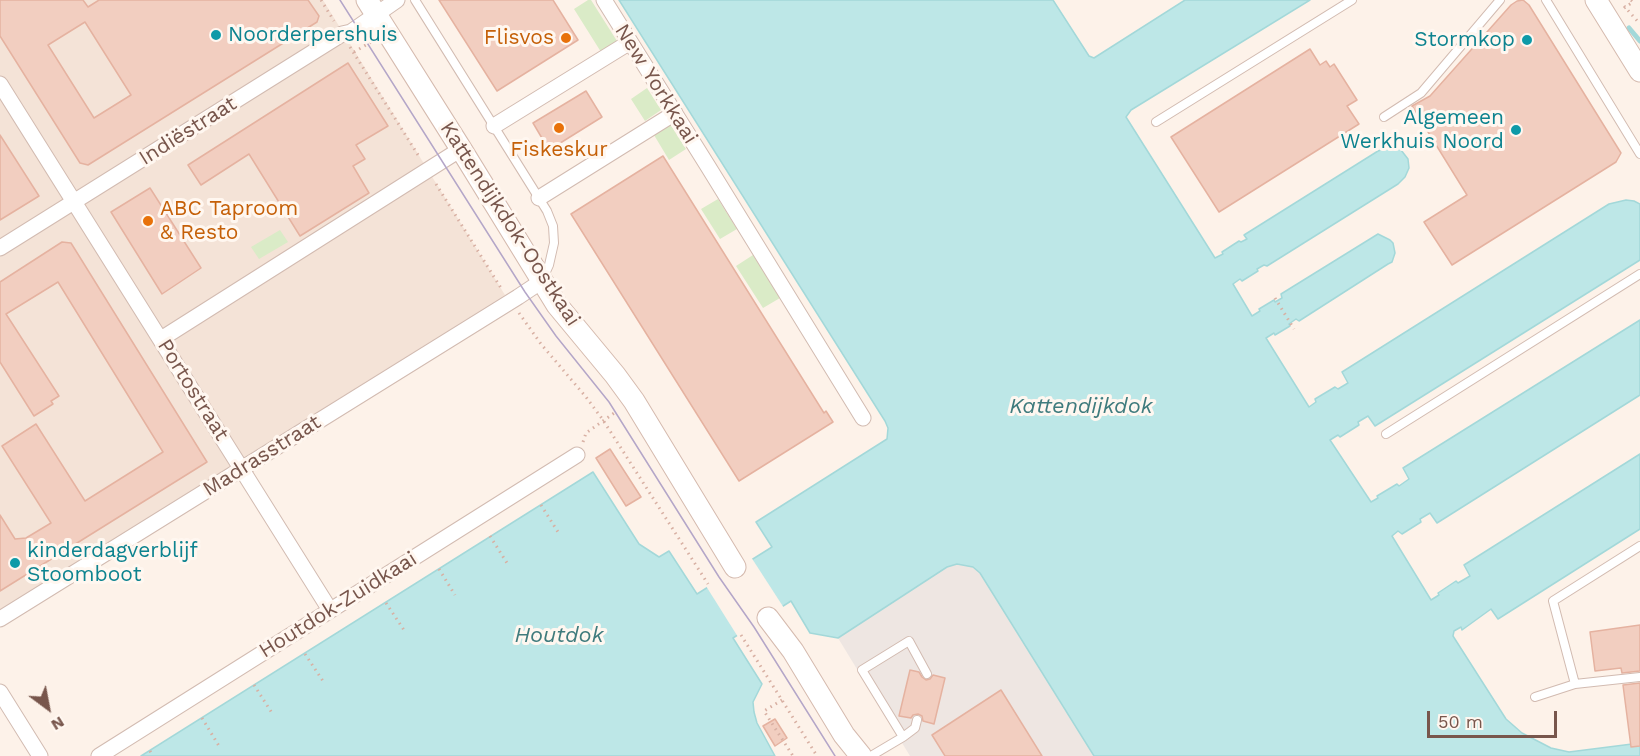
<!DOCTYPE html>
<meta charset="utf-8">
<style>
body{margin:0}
#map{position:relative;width:1640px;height:756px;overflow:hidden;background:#fdf2e9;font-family:"Work Sans",sans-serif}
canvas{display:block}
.north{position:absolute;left:18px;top:678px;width:60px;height:60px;-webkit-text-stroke:4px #fff7f0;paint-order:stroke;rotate:148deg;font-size:16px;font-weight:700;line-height:24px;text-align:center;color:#78564c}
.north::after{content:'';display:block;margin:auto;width:21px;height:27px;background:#78564c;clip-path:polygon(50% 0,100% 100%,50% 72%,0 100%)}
.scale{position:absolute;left:1427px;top:711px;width:130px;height:27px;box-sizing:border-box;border:3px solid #78564c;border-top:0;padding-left:8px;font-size:18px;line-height:21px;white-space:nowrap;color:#78564c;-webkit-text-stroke:4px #fff7f0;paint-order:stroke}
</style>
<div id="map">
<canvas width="1640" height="756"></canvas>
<div class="north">N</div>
<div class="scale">50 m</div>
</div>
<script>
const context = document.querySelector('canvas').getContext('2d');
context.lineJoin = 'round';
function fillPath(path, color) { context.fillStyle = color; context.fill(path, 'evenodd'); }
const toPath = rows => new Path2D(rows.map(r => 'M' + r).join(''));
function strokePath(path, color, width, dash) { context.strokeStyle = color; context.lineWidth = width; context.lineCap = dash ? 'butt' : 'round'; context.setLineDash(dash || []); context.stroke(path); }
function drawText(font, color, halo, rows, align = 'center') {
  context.font = font + ' "Work Sans",sans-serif'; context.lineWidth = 6; context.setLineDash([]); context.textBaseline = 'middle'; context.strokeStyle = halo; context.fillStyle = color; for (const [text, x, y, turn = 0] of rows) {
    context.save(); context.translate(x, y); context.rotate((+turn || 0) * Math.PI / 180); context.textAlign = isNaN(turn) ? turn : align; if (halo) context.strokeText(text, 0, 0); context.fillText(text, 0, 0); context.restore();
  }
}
const residential = toPath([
 [0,0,323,0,505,295,0,610]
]);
const industrial = toPath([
 [957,564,973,567,980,573,1094,756,910,756,838,638,947,567]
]);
const green = toPath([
 [588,0,591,0,617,41,601,52,574,9],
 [647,88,661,110,645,121,631,99],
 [670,124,686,149,669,160,654,135],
 [718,199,737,229,720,239,701,209],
 [280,230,288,242,259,259,251,247],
 [753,255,780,298,763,308,736,266]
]);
const water = toPath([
 [619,0,1053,0,1089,56,1094,58,1185,0,1310,0,1131,110,1126,117,1215,258,1223,254,1222,252,1239,241,1241,242,1247,239,1244,235,1378,151,1389,147,1401,150,1408,159,1409,168,1405,177,1398,184,1267,266,1264,265,1257,269,1258,271,1242,281,1240,279,1233,284,1252,316,1260,311,1259,309,1274,300,1275,302,1282,298,1281,294,1378,234,1390,240,1393,243,1395,253,1392,262,1388,264,1299,321,1296,319,1289,324,1290,326,1275,335,1274,333,1266,338,1309,407,1316,402,1315,399,1335,387,1338,389,1348,383,1342,372,1609,204,1626,200,1634,201,1640,204,1640,260,1375,426,1368,416,1358,422,1359,425,1340,437,1338,435,1330,440,1371,502,1378,498,1377,496,1397,484,1399,486,1409,479,1403,468,1640,320,1640,395,1437,523,1430,513,1420,519,1421,522,1402,534,1398,531,1392,536,1431,600,1439,595,1438,593,1456,581,1458,583,1470,576,1464,565,1640,454,1640,529,1498,619,1491,609,1462,630,1461,627,1454,631,1453,636,1506,719,1522,733,1551,748,1569,752,1640,743,1640,756,1094,756,980,573,973,567,957,564,947,567,838,638,810,633,791,601,733,638,762,684,753,702,754,712,757,723,775,756,141,756,593,472,639,544,659,557,669,551,697,594,772,547,756,522,887,439,888,428,885,421,619,0]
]);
const pier = toPath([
 [751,557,784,608,738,637,706,586]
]);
const stream = toPath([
 [1629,28,1640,41]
]);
const building = toPath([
 [0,0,83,0,88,7,99,0,308,0,319,16,317,22,88,165,80,163,0,36,0,0],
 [85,22,131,95,94,118,48,45,85,22],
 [439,0,553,0,578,40,497,91,439,0],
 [1523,0,1529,5,1621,153,1616,162,1452,265,1424,222,1467,195,1412,106,1430,96,1511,5,1517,1,1523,0],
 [1310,49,1320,65,1326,61,1330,67,1334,64,1357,100,1347,106,1359,124,1219,212,1171,137,1310,49],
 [348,63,388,126,356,145,365,159,353,166,369,193,300,236,249,154,201,185,188,165,348,63],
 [586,91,602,117,549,150,533,123,586,91],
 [0,135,39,196,0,220,0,135],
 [663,156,824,413,826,411,833,422,739,481,571,214,663,156],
 [150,188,201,268,162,294,111,212,150,188],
 [62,242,71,243,207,462,0,591,0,515,15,539,26,538,51,523,2,446,36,424,85,501,163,452,58,282,6,314,59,396,51,401,53,404,34,416,0,362,0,282,62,242],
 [610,449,641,497,626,506,596,458,610,449],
 [1640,625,1640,671,1622,673,1621,668,1595,671,1590,632,1640,625],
 [910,670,919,672,922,677,926,680,930,679,933,675,945,678,934,724,923,721,922,716,918,714,913,715,911,718,899,716,910,670],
 [1640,683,1640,746,1631,747,1623,685,1640,683],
 [1001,690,1042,756,945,756,932,735,1001,690],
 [775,719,787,738,775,746,763,726,775,719]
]);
const path = toPath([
 [321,0,334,21],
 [1624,6,1640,24],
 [1624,8,1633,2,1631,0],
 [350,47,420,158],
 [354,52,371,42],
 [436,184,501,288],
 [1275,298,1294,329],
 [519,313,541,344,586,397,603,420,708,584],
 [583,442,586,433,617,411],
 [541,505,558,532],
 [490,536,507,563],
 [439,569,455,595],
 [386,603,404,630],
 [741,635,817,756],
 [305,654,323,681],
 [254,685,272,713],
 [782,700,764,711,793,756],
 [202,718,219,746],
 [150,751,153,756]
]);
const lane = toPath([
 [415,0,547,211,553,226,554,243,549,265,544,276],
 [1546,0,1640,154],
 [1384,117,1421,93,1500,0],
 [1156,122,1352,0],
 [1386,434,1640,274],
 [1575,684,1553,601,1640,546],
 [1535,697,1575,684,1640,677],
 [917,720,915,728,903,737,862,670,909,641,927,674],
 [871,756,903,737]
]);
const street = toPath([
 [604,0,709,168,863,418],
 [0,84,330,610],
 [494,126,630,42],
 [539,198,675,113],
 [0,248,342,34,351,32,397,0],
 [161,339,461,149],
 [0,619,518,297,542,281],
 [0,692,40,756],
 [99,756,577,455]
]);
const secondary = toPath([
 [367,0,461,149,557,305,615,375,634,401,735,567],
 [1596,0,1640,71],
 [768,618,793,651,844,735,861,756]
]);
const tram = toPath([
 [340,0,525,292,556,336,609,402,719,577,754,627,835,756]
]);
const markers = [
 [216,35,6,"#0f9aa8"],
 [566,38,6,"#e8710a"],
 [1527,40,6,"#0f9aa8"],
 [559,128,6,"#e8710a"],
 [1516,130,6,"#0f9aa8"],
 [148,221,6,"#e8710a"],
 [15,563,6,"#0f9aa8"]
];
const cultureNames = [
 ["Noorderpershuis",228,35],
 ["Stormkop",1515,40,"right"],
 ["Algemeen",1504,118,"right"],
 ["Werkhuis Noord",1504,142,"right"],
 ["kinderdagverblijf",27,551],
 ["Stoomboot",27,575]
];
const foodNames = [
 ["Flisvos",554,38],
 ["Fiskeskur",559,150,"center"],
 ["ABC Taproom",160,209,"left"],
 ["& Resto",160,233,"left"]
];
const streetNames = [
 ["New Yorkkaai",656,84,58],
 ["Indiëstraat",188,131,-32],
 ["Kattendijkdok-Oostkaai",510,224,57],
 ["Portostraat",193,390,58],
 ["Madrasstraat",262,456,-32],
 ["Houtdok-Zuidkaai",338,605,-32]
];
const waterNames = [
 ["Kattendijkdok",1081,407],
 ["Houtdok",559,636]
];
fillPath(residential, '#f4e3d7');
fillPath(industrial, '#eee6e2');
fillPath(green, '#daebc7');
fillPath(water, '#bde7e7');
strokePath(water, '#a3d8d9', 1.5);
fillPath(pier, '#fdf2e9');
strokePath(stream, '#a3d8d9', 5);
fillPath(building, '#f2cec0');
strokePath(building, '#e5b2a0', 1.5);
strokePath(lane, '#d2bbb1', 10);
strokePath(street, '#d2bbb1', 17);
strokePath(secondary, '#d5baae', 23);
strokePath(path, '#d8b0a3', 3, [1.5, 4.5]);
strokePath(lane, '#fff', 8);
strokePath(street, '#fff', 15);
strokePath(secondary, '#fff', 21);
strokePath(tram, '#b4a6c8', 1.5);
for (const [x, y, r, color] of markers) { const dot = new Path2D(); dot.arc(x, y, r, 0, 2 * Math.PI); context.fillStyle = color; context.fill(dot); strokePath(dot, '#fff7f0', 2); }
drawText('21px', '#0d838f', '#fff7f0', cultureNames, 'left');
drawText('21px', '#c56008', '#fff7f0', foodNames, 'right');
drawText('21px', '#78564c', '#fff7f0', streetNames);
drawText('italic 22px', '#3f7b7d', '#fff7f0', waterNames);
</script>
